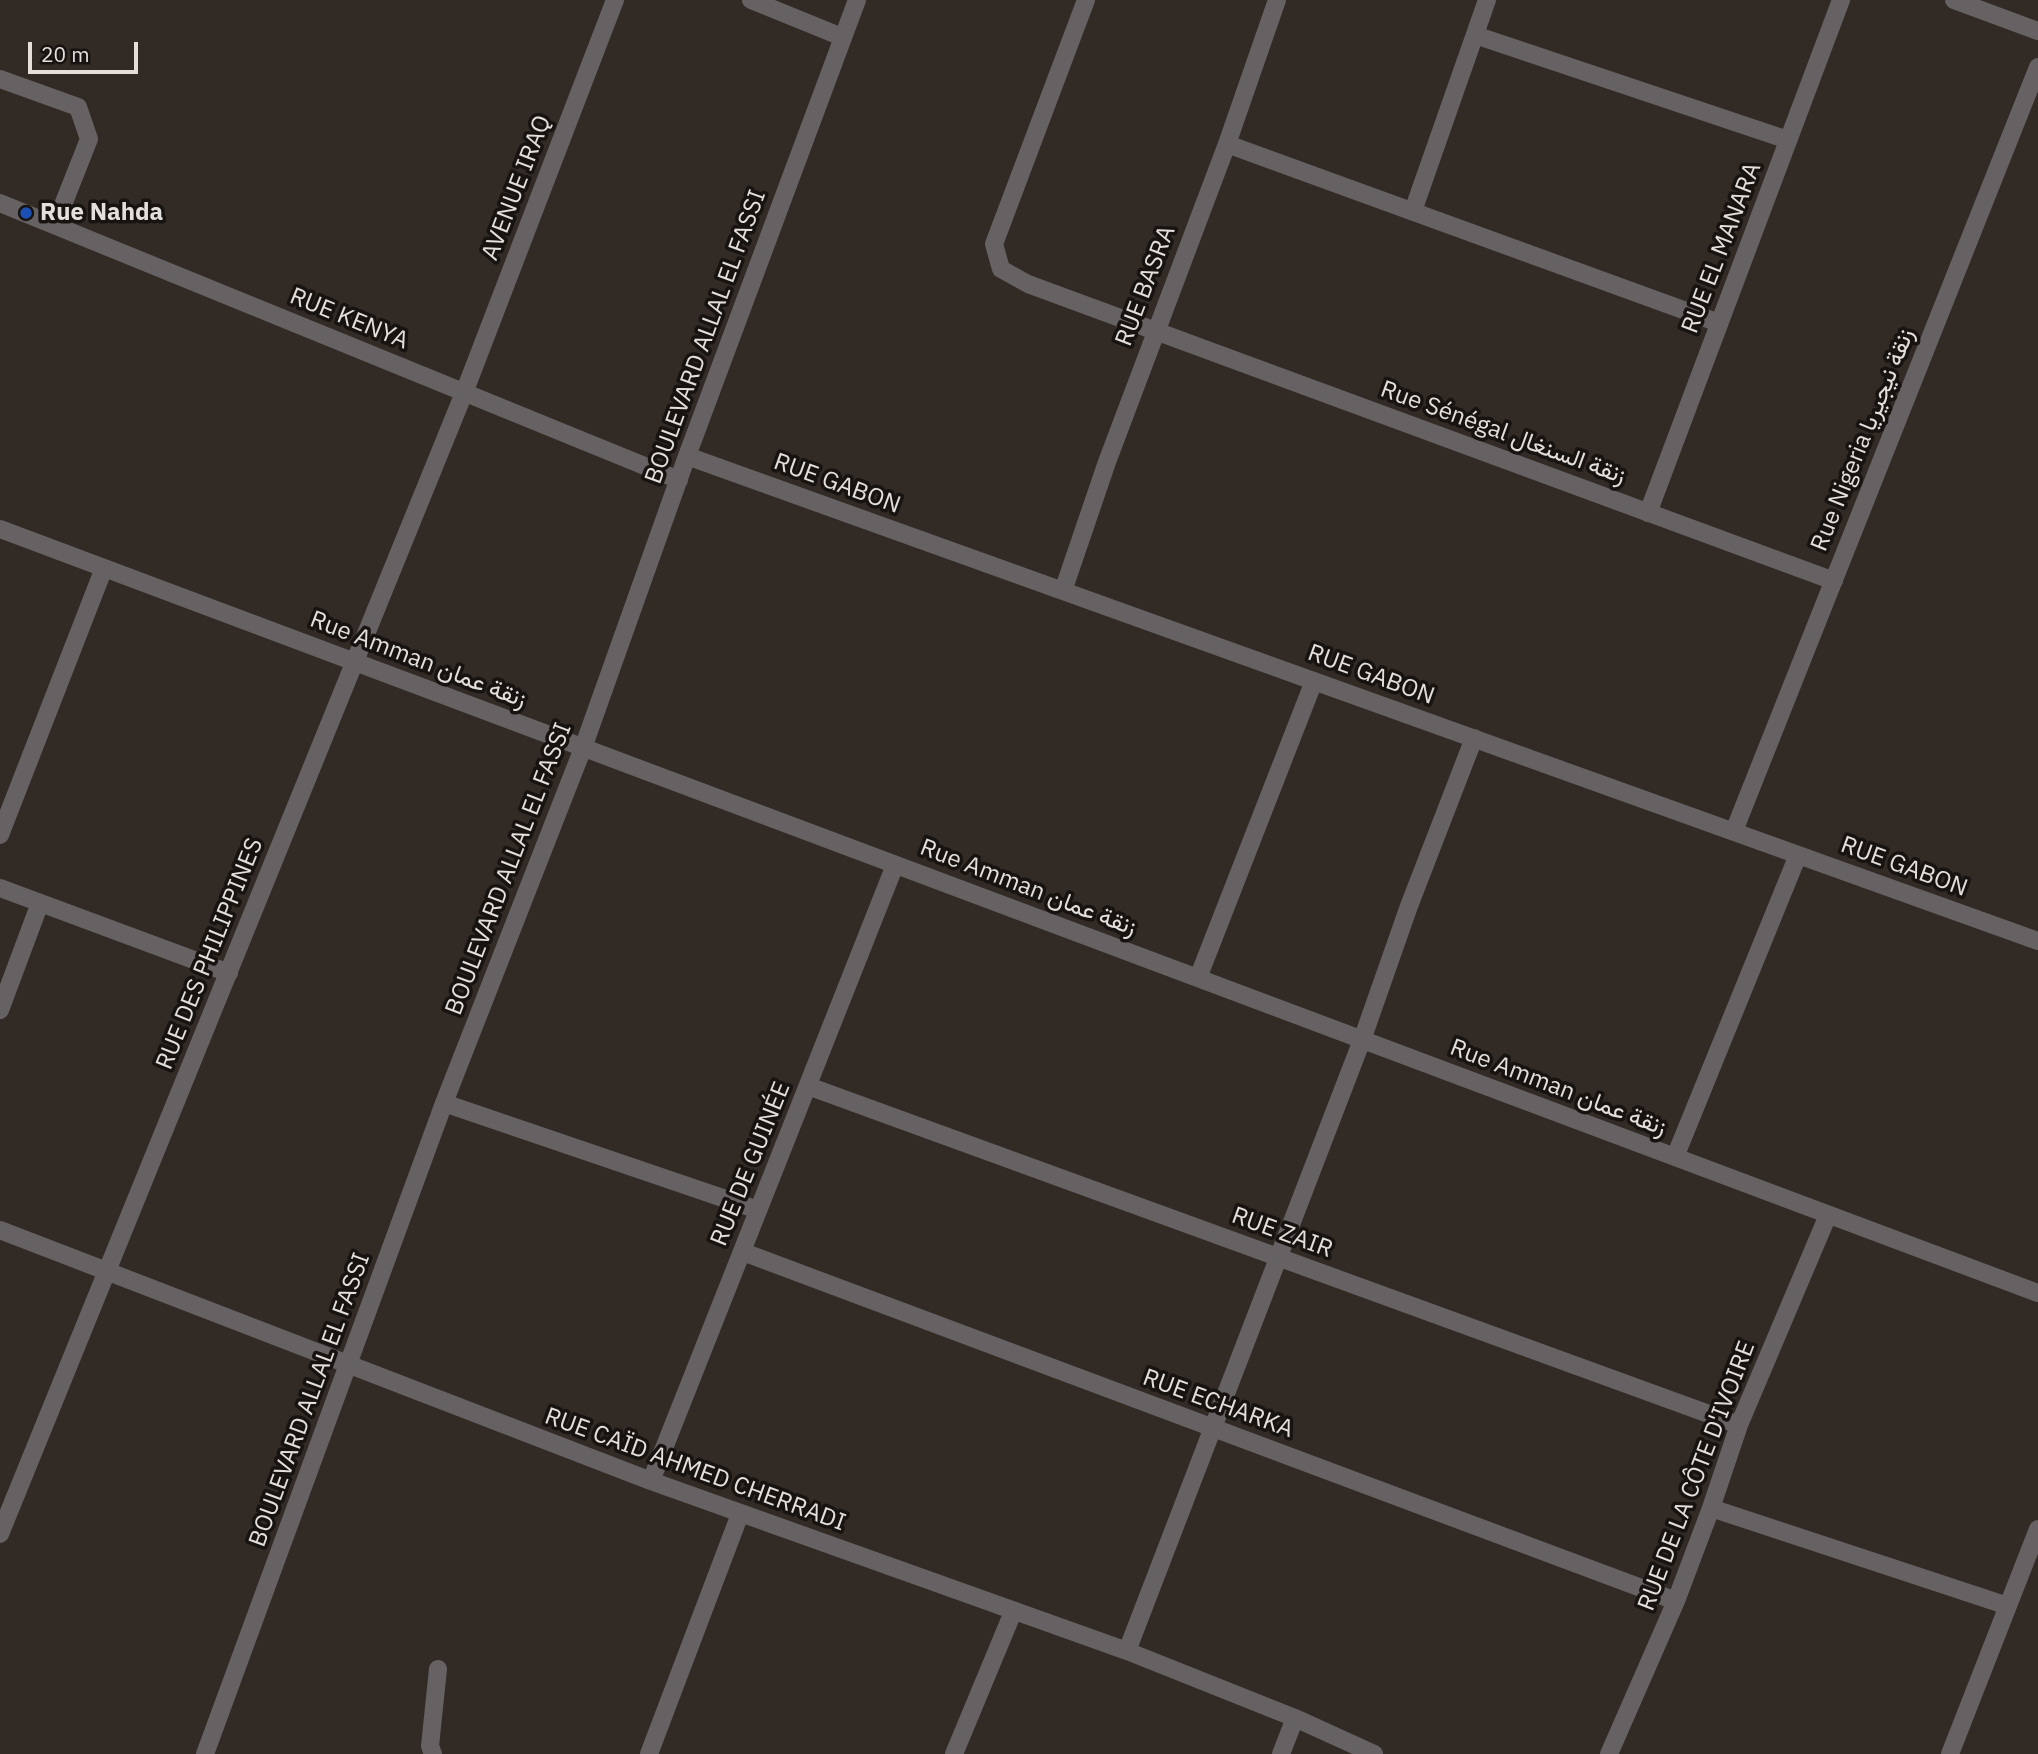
<!DOCTYPE html>
<meta charset="utf-8">
<style>
body{margin:0}
#map{position:relative;width:2038px;height:1754px;overflow:hidden;background:#322a25;font-family:"IBM Plex Sans",sans-serif}
canvas{display:block}
.scale{position:absolute;left:28px;top:42px;width:110px;height:32px;box-sizing:border-box;border:4px solid #e4dfdb;border-top:0;padding-left:9px;font-size:21px;line-height:24px;white-space:nowrap;color:#e4dfdb;-webkit-text-stroke:5px #171311;paint-order:stroke}
</style>
<div id="map">
<canvas width="2038" height="1754"></canvas>
<div class="scale">20 m</div>
</div>
<script>
const context = document.querySelector('canvas').getContext('2d');
context.lineJoin = 'round';
const toPath = rows => new Path2D(rows.map(r => 'M' + r).join(''));
function strokePath(path, color, width, dash) { context.strokeStyle = color; context.lineWidth = width; context.lineCap = dash ? 'butt' : 'round'; context.setLineDash(dash || []); context.stroke(path); }
function drawText(font, color, halo, rows, align = 'center') {
  context.font = font + ' "IBM Plex Sans",Vazirmatn,sans-serif'; context.lineWidth = 7; context.setLineDash([]); context.textBaseline = 'middle'; context.strokeStyle = halo; context.fillStyle = color; for (const [text, x, y, turn = 0] of rows) {
    context.save(); context.translate(x, y); context.rotate((+turn || 0) * Math.PI / 180); context.textAlign = isNaN(turn) ? turn : align; if (halo) context.strokeText(text, 0, 0); context.fillText(text, 0, 0); context.restore();
  }
}
const minor = toPath([
 [751,0,842,37],
 [1086,0,994,244,1001,269,1028,284,1834,581],
 [1954,0,2038,31],
 [1475,35,1788,140],
 [0,79,78,107,89,139,55,225],
 [1227,144,1719,323],
 [0,203,679,480],
 [1413,211,1487,0],
 [687,456,2038,941],
 [1648,513,1841,0],
 [0,529,2038,1293],
 [1063,591,1107,462,1227,144,1277,0],
 [1734,831,2038,67],
 [0,835,104,568],
 [0,888,229,973],
 [1198,978,1314,681],
 [0,1010,40,903],
 [808,1086,1739,1425],
 [444,1103,758,1210],
 [1675,1157,1798,855],
 [0,1230,651,1481,1127,1651,1295,1718,1374,1754],
 [743,1252,1676,1601],
 [651,1481,895,865],
 [1711,1508,2008,1606],
 [0,1534,464,393,615,0],
 [1127,1651,1362,1040,1409,906,1474,738],
 [205,1754,444,1103,583,748,687,456,857,0],
 [433,1754,430,1746,438,1669],
 [649,1754,740,1514],
 [954,1754,1013,1612],
 [1281,1754,1295,1718],
 [1609,1754,1676,1601,1711,1508,1739,1425,1828,1215],
 [1950,1754,2038,1529]
]);
const markers = [
 [26,213,7,"#1a4fb4"]
];
const streetNames = [
 ["AVENUE IRAQ",517,188,-69],
 ["RUE EL MANARA",1722,248,-69],
 ["RUE BASRA",1146,286,-69],
 ["RUE KENYA",349,319,22],
 ["BOULEVARD ALLAL EL FASSI",706,337,-70],
 ["Rue Sénégal زنقة السنغال",1503,433,20],
 ["Rue Nigeria زنقة نيجيريا",1863,440,-68],
 ["RUE GABON",837,484,20],
 ["Rue Amman زنقة عمان",418,660,21],
 ["RUE GABON",1371,675,20],
 ["RUE GABON",1904,867,20],
 ["BOULEVARD ALLAL EL FASSI",509,869,-69],
 ["Rue Amman زنقة عمان",1028,888,21],
 ["RUE DES PHILIPPINES",210,954,-68],
 ["Rue Amman زنقة عمان",1558,1088,21],
 ["RUE DE GUINÉE",751,1164,-68],
 ["RUE ZAIR",1282,1233,20],
 ["BOULEVARD ALLAL EL FASSI",310,1400,-70],
 ["RUE ECHARKA",1218,1404,20],
 ["RUE CAÏD AHMED CHERRADI",695,1470,20],
 ["RUE DE LA CÔTE D'IVOIRE",1697,1476,-69]
];
const poiNames = [
 ["Rue Nahda",40,213]
];
strokePath(minor, '#666163', 18);
for (const [x, y, r, color] of markers) { const dot = new Path2D(); dot.arc(x, y, r, 0, 2 * Math.PI); context.fillStyle = color; context.fill(dot); strokePath(dot, '#171311', 2.5); }
drawText('24px', '#e4dfdb', '#171311', streetNames);
drawText('bold 24px', '#e4dfdb', '#171311', poiNames, 'left');
</script>
